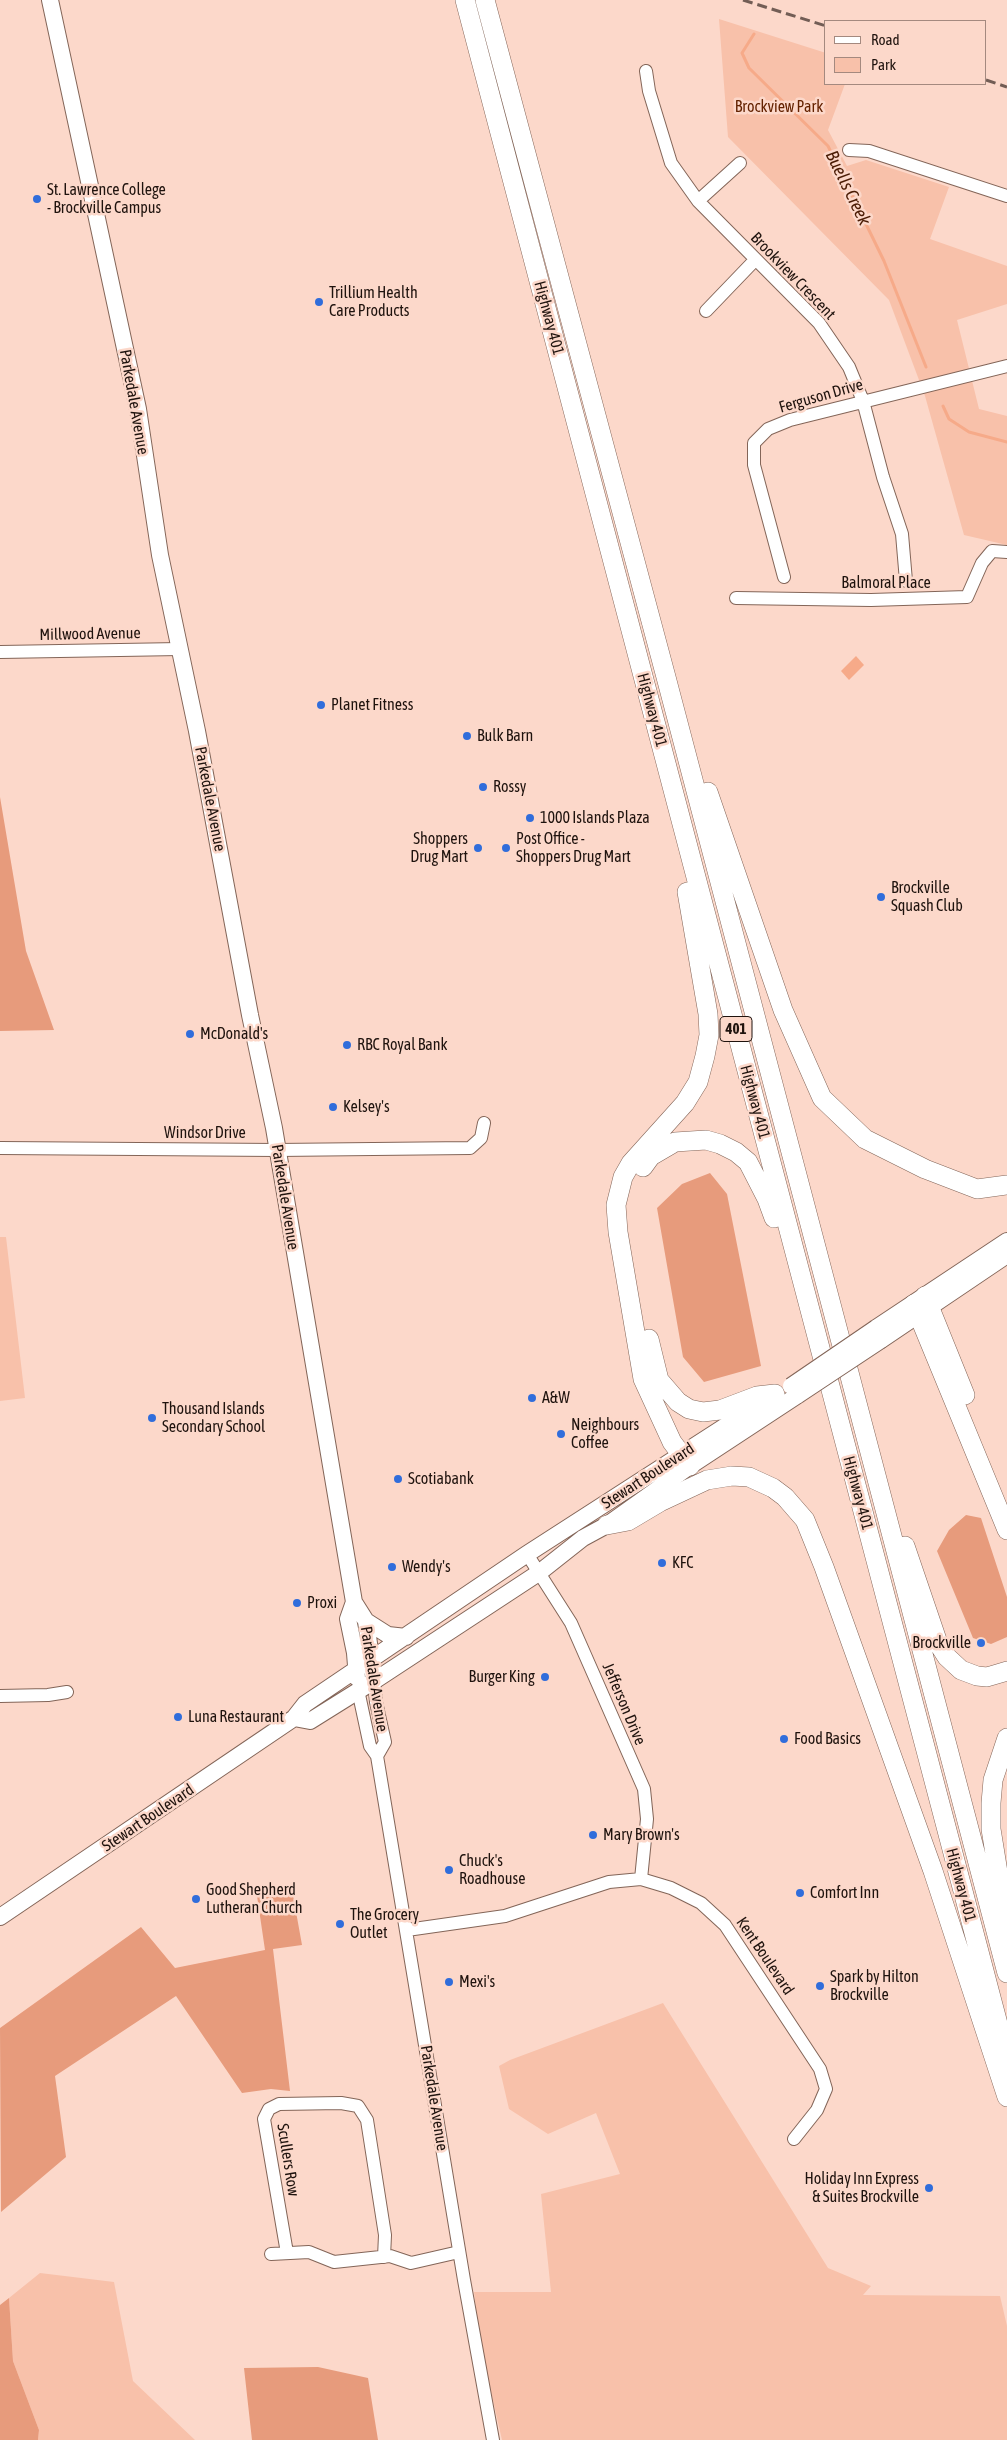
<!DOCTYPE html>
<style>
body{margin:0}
#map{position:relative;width:1007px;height:2440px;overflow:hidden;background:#fcd8ca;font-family:"Asap Condensed",sans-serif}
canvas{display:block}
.legend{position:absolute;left:824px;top:20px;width:162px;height:65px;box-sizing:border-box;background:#fcd8ca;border:1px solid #a4897f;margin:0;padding:6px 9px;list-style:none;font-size:15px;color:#1f130e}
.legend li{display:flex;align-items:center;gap:10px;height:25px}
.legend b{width:25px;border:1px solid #a4897f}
</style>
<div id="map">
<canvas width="1007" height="2440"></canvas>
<ul class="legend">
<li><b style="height:6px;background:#fff"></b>Road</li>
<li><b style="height:14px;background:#f8c1aa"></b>Park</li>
</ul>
</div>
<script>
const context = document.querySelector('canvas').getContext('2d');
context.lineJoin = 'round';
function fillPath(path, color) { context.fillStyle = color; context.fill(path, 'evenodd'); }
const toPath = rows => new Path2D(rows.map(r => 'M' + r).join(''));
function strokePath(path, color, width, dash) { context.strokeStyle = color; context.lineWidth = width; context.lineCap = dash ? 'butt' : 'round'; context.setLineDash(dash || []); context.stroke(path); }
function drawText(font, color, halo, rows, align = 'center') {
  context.font = font + ' "Asap Condensed",sans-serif'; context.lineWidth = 5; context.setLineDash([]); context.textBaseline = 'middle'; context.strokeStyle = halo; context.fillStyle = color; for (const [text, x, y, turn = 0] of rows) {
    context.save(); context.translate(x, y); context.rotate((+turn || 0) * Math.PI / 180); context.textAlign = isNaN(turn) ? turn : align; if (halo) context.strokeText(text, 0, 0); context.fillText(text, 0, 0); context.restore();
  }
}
const green = toPath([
 [719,19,826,53,826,84,845,84,828,130,847,166,866,160,949,187,930,239,1007,266,1007,304,957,320,979,409,1007,416,1007,545,964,535,925,396,889,300,728,137],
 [0,1237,6,1237,25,1398,0,1401],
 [663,2003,828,2268,871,2286,863,2295,1000,2296,1007,2326,1007,2440,502,2440,480,2343,474,2292,551,2292,541,2194,620,2174,596,2113,548,2134,509,2109,499,2066,510,2060],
 [40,2273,114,2282,133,2381,195,2440,38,2440,39,2430,13,2361,9,2298]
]);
const forest = toPath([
 [0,797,26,951,54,1030,0,1031],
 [710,1173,727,1194,761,1366,704,1382,683,1357,657,1208,682,1184],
 [966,1515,981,1518,1007,1597,1007,1637,991,1644,973,1638,937,1551,949,1530],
 [291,1884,302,1945,273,1949,290,2091,271,2089,242,2093,176,1996,55,2076,66,2157,1,2212,0,2028,141,1927,175,1968,265,1950,256,1889],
 [9,2298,13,2361,39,2430,38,2440,0,2440,0,2305],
 [318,2367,368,2378,378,2440,252,2440,244,2368]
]);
const water = toPath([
 [856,656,864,665,849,680,841,671]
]);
const stream = toPath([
 [754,34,742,53,749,68,828,146,884,261,926,367],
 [943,406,949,419,969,432,1007,442]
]);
const minor = toPath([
 [646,71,649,91,671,163,698,201,819,323,849,367,863,401,883,477,902,534,906,581],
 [849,150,869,151,1007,196],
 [698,201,740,163],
 [706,311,755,260],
 [784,577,754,465,754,443,768,429,790,420,1007,366],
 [736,598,871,600,967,597,982,563,992,551,1007,552],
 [0,652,180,649],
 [0,1148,277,1150,470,1148,481,1138,484,1123],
 [527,1554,571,1623,644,1789,647,1819,641,1879],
 [374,1681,376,1702,385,1742,377,1756],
 [358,1690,370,1746,377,1756,464,2280,493,2440],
 [0,1696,48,1695,67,1692],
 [407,1930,505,1916,609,1882,641,1879,671,1888,701,1903,725,1925,820,2069,826,2089,817,2110,794,2139],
 [287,2253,264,2119,269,2109,279,2104,341,2103,358,2106,367,2120,385,2235,384,2257],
 [271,2254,309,2252,334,2262,390,2256,411,2263,459,2252]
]);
const major = toPath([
 [50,0,138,409,160,555,197,731,250,1015,274,1128,354,1602,366,1621,374,1681],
 [876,1328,1007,1241],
 [881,1340,1007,1255],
 [354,1602,348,1619,355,1653,357,1678],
 [366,1621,388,1635,406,1637],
 [294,1718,310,1721,374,1681,540,1572,583,1538,607,1525,690,1466,798,1395],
 [0,1917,294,1718,305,1704,527,1554,772,1396]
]);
const highway = toPath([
 [465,0,1007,2058],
 [485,0,666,677,1007,1973],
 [708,792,783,1010,822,1098,865,1139,925,1169,977,1189,1007,1185],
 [687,892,708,1014,709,1035,705,1056,698,1082,685,1103,631,1163,623,1177,616,1205,618,1232,643,1379,672,1442,690,1466],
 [643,1167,651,1156,675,1142,706,1140,720,1144,736,1152,748,1162,767,1199,774,1218],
 [925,1296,965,1395],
 [914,1304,1007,1530],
 [649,1339,659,1380,678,1402,689,1409,703,1412,720,1410,757,1396,775,1394],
 [607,1525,628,1521,660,1502,707,1480,732,1476,749,1477,773,1488,785,1497,805,1520,824,1567,933,1871,1007,2097],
 [905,1546,938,1643,947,1657,961,1670,977,1676,987,1677,1007,1671],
 [1007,1928,991,1829,991,1803,993,1780,1007,1738]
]);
const rail = toPath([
 [743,0,826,26],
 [986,80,1007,87]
]);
const majorBridge = toPath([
 [791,1386,876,1328],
 [798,1395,881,1340]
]);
const markers = [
 [37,199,5,"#306ddb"],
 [319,302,5,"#306ddb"],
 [321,705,5,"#306ddb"],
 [467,736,5,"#306ddb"],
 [483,787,5,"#306ddb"],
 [530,818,5,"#306ddb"],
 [478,848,5,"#306ddb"],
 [506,848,5,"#306ddb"],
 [881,897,5,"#306ddb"],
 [190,1034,5,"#306ddb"],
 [347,1045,5,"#306ddb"],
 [333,1107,5,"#306ddb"],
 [532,1398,5,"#306ddb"],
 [152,1418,5,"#306ddb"],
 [561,1434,5,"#306ddb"],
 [398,1479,5,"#306ddb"],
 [662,1563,5,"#306ddb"],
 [392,1567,5,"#306ddb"],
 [297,1603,5,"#306ddb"],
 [981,1643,5,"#306ddb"],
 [545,1677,5,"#306ddb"],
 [178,1717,5,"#306ddb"],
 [784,1739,5,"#306ddb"],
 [593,1835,5,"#306ddb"],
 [449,1870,5,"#306ddb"],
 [800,1893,5,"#306ddb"],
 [196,1899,5,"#306ddb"],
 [340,1924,5,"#306ddb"],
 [449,1982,5,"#306ddb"],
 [820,1986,5,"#306ddb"],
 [929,2188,5,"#306ddb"]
];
const shields = [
 [736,1029,32]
];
const shieldNames = [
 ["401",736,1029]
];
const parkNames = [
 ["Brockview Park",779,107]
];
const poiNames = [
 ["St. Lawrence College",47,190],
 ["- Brockville Campus",47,208],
 ["Trillium Health",329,293],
 ["Care Products",329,311],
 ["Planet Fitness",331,705],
 ["Bulk Barn",477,736],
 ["Rossy",493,787],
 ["1000 Islands Plaza",540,818],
 ["Shoppers",468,839,"right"],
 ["Drug Mart",468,857,"right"],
 ["Post Office -",516,839],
 ["Shoppers Drug Mart",516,857],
 ["Brockville",891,888],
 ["Squash Club",891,906],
 ["McDonald's",200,1034],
 ["RBC Royal Bank",357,1045],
 ["Kelsey's",343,1107],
 ["A&W",542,1398],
 ["Thousand Islands",162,1409],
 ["Secondary School",162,1427],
 ["Neighbours",571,1425],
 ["Coffee",571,1443],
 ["Scotiabank",408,1479],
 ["KFC",672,1563],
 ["Wendy's",402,1567],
 ["Proxi",307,1603],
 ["Brockville",971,1643,"right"],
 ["Burger King",535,1677,"right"],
 ["Luna Restaurant",188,1717],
 ["Food Basics",794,1739],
 ["Mary Brown's",603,1835],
 ["Chuck's",459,1861],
 ["Roadhouse",459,1879],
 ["Good Shepherd",206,1890],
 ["Lutheran Church",206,1908],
 ["Comfort Inn",810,1893],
 ["The Grocery",350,1915],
 ["Outlet",350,1933],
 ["Spark by Hilton",830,1977],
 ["Brockville",830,1995],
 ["Mexi's",459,1982],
 ["Holiday Inn Express",919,2179,"right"],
 ["& Suites Brockville",919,2197,"right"]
];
const streetNames = [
 ["Brookview Crescent",793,276,46],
 ["Highway 401",549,318,75],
 ["Ferguson Drive",821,396,-16],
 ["Parkedale Avenue",134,402,80],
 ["Balmoral Place",886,583],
 ["Millwood Avenue",90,634,-1],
 ["Highway 401",652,710,75],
 ["Parkedale Avenue",210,799,79],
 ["Highway 401",755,1102,75],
 ["Windsor Drive",205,1133],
 ["Parkedale Avenue",285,1197,81],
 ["Stewart Boulevard",648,1476,-33],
 ["Highway 401",858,1493,75],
 ["Parkedale Avenue",374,1679,81],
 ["Jefferson Drive",624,1704,67],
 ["Stewart Boulevard",148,1818,-34],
 ["Highway 401",961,1885,75],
 ["Kent Boulevard",765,1956,56],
 ["Parkedale Avenue",434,2098,81],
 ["Scullers Row",288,2160,81]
];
const waterNames = [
 ["Buells Creek",848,188,64]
];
fillPath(green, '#f8c1aa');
fillPath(forest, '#e79b7c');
fillPath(water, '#f6aa89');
strokePath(stream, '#f6aa89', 3);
strokePath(minor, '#836558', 14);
strokePath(major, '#836558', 18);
strokePath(highway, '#836558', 20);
strokePath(minor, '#fff', 12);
strokePath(major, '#fff', 16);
strokePath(highway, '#fff', 19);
strokePath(rail, '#725d55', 3, [10, 5]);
strokePath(majorBridge, '#836558', 18, []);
strokePath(majorBridge, '#fff', 16);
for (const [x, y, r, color] of markers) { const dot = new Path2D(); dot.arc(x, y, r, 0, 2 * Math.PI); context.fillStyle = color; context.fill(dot); strokePath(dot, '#fcd8ca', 2); }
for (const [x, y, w] of shields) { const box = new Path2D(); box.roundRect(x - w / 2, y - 12.5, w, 25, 4); context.fillStyle = '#fcd8ca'; context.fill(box); strokePath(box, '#1f130e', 1); }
drawText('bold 15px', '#1f130e', null, shieldNames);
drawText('16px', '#642200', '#fcd8ca', parkNames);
drawText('16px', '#1f130e', '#fcd8ca', poiNames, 'left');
drawText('16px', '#1f130e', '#fcd8ca', streetNames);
drawText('italic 18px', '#4b1c05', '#fcd8ca', waterNames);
</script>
